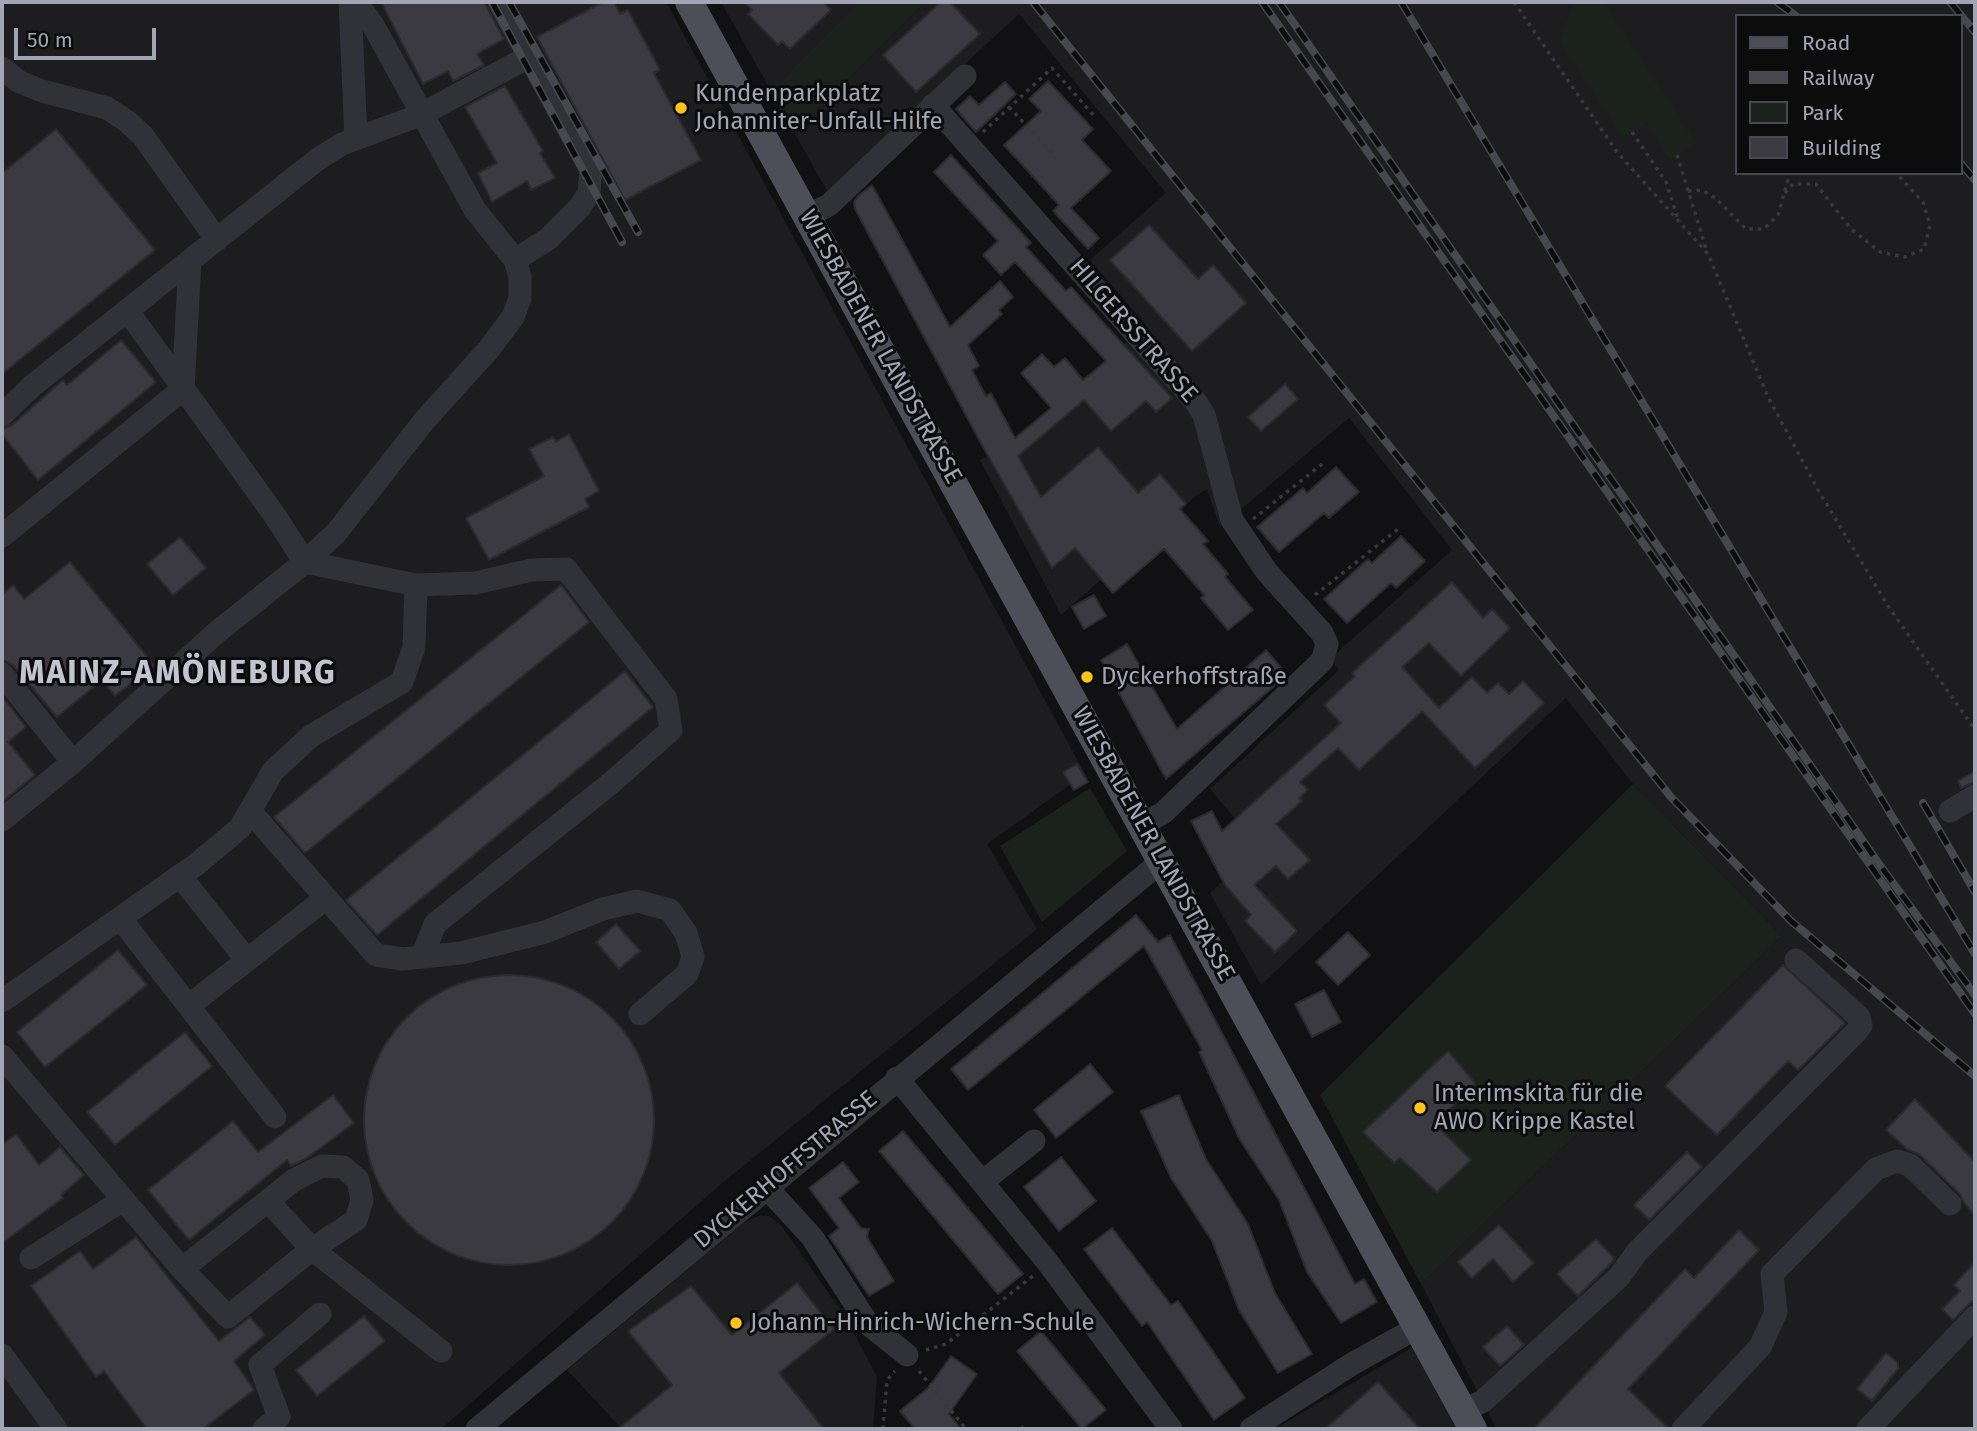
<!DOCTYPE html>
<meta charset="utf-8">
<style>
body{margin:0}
#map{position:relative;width:1977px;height:1431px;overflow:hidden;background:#111012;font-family:"Fira Sans",sans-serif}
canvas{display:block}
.frame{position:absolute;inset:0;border:4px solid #a1a5b4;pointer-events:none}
.legend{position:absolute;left:1735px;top:14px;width:228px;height:161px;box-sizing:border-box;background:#0c0c0d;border:2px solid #484950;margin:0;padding:9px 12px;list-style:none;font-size:21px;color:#a1a5b4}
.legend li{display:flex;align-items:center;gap:14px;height:35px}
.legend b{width:35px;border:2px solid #484950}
.scale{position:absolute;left:14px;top:28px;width:142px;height:32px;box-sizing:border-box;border:4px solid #a1a5b4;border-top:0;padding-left:9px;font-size:21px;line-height:24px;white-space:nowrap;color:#a1a5b4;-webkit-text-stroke:5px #0c0c0d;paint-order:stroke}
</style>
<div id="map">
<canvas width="1977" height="1431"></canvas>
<div class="frame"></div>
<ul class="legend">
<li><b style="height:9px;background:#4d4e57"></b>Road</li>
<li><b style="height:9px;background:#46484e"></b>Railway</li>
<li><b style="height:19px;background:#1b221c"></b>Park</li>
<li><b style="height:19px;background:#3a3a40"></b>Building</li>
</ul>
<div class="scale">50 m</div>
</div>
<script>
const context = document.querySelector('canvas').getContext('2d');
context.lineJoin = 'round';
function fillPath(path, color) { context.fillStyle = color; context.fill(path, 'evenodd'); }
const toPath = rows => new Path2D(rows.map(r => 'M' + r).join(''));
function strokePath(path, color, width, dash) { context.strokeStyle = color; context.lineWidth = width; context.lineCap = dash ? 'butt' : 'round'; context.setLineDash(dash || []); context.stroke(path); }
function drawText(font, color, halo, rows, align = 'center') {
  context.font = font + ' "Fira Sans",sans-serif'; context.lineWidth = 6; context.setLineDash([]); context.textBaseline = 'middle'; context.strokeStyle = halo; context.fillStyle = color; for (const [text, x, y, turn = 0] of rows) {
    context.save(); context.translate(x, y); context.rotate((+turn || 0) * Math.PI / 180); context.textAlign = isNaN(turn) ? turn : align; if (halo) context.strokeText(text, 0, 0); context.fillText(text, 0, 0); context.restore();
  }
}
const built = toPath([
 [2,2,666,2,1085,774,987,844,1037,929,721,1184,441,1429,2,1429],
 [721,2,1975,2,1975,1429,1497,1429,1421,1284,1782,936,1633,784,1566,698,1261,985,1210,893,1260,848,1210,789,1339,670,1330,660,1341,649,1452,550,1349,418,1220,527,1207,489,1197,495,1061,615,980,460,1012,441,1146,325,1090,260,1166,193,1019,14,827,191],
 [1737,16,1961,16,1961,173,1737,173],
 [758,1216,769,1216,780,1224,845,1316,877,1377,873,1429,622,1429,567,1370,745,1222],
 [1413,1347,1460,1429,1275,1429]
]);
const green = toPath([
 [859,2,925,2,793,133,770,93],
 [1579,2,1603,2,1696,143,1670,160,1646,123,1623,138,1559,41,1573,6],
 [1633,784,1782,936,1421,1284,1320,1095],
 [1090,788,1127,851,1042,922,1000,846]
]);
const building = toPath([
 [381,2,484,2,504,39,477,54,484,65,453,81,448,71,423,84,381,2],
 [603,2,614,2,620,14,628,10,660,70,654,73,701,160,625,200,537,37,603,2],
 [744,2,823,2,831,10,790,49,782,41,778,45,748,14,752,10,744,2],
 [941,2,950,2,980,34,916,92,883,55,941,2],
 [1048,81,1093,129,1082,140,1111,171,1071,208,1099,238,1088,249,1053,211,1059,205,1004,145,1041,111,1029,99,1048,81],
 [1005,82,1016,94,976,132,956,109,970,96,979,105,1005,82],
 [505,86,543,151,540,153,555,178,531,190,527,181,492,202,478,173,497,163,465,107,505,86],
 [56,129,155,250,2,374,2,173,56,129],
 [951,155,1031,243,1026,247,1066,291,1071,287,1172,398,1156,412,1146,401,1111,431,1084,400,1018,456,1041,497,1098,447,1138,493,1160,474,1186,504,1180,509,1208,541,1203,544,1228,574,1225,577,1253,610,1228,630,1201,598,1204,595,1164,549,1113,593,1075,548,1052,568,983,447,855,209,854,202,858,196,872,185,950,327,1000,281,1013,297,999,310,1002,314,968,345,979,366,972,370,986,396,991,393,1015,438,1051,408,1021,373,1042,354,1054,367,1065,358,1083,380,1106,361,1015,262,1001,275,983,255,998,241,934,172,951,155],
 [1149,225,1198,279,1213,265,1246,303,1192,351,1110,260,1149,225],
 [121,340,156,382,38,480,2,434,2,429,12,425,63,380,67,385,121,340],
 [1285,384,1298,399,1261,431,1248,417,1285,384],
 [569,434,599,491,585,499,589,507,489,560,466,518,544,476,529,449,553,437,556,442,569,434],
 [1336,467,1359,492,1329,518,1324,513,1279,552,1257,527,1303,488,1307,493,1336,467],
 [1401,536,1425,561,1396,588,1391,583,1347,623,1324,599,1368,559,1372,563,1401,536],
 [180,537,206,568,173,595,147,564,180,537],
 [70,562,154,665,115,696,102,680,57,717,13,665,2,660,2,595,13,585,24,599,70,562],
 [1452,582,1483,618,1492,609,1510,628,1461,676,1429,643,1402,667,1439,708,1472,677,1487,693,1498,683,1509,694,1523,681,1544,703,1475,768,1422,711,1359,770,1338,748,1300,782,1308,790,1299,798,1302,801,1276,824,1310,860,1288,879,1276,866,1254,885,1297,931,1275,952,1245,921,1251,915,1225,885,1191,821,1212,811,1222,831,1341,723,1324,705,1355,676,1352,673,1452,582],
 [561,585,589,622,305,853,274,817,561,585],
 [1094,595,1106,616,1084,629,1072,607,1094,595],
 [1127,644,1177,729,1266,650,1287,675,1166,779,1101,660,1127,644],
 [625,671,653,707,377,935,346,900,625,671],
 [2,696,26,727,8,742,35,775,2,802,2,696],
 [1077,764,1088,782,1074,790,1063,772,1077,764],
 [1975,771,1975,782,1961,788,1958,781,1975,771],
 [1136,915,1158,942,1170,935,1355,1284,1364,1279,1377,1302,1341,1323,1307,1272,1279,1200,1240,1140,1199,1052,1202,1050,1144,946,968,1090,951,1069,1136,915],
 [616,924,640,951,619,969,596,942,616,924],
 [1348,932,1370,955,1338,985,1316,962,1348,932],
 [118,950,147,985,45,1067,17,1032,118,950],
 [1783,965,1845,1023,1798,1070,1788,1061,1717,1135,1665,1086,1783,965],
 '364 1120a145 145 0 1 1 290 0a145 145 0 1 1-290 0Z',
 [1324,990,1341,1022,1312,1037,1295,1004,1324,990],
 [185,1032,212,1066,115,1145,87,1112,185,1032],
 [1448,1051,1475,1083,1435,1124,1471,1160,1437,1192,1400,1158,1394,1163,1363,1132,1448,1051],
 [1090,1064,1113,1092,1056,1138,1034,1110,1090,1064],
 [333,1095,354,1123,307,1158,291,1166,287,1160,189,1240,148,1190,233,1121,258,1152,333,1095],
 [1179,1095,1206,1159,1248,1224,1275,1293,1312,1354,1278,1373,1239,1310,1212,1241,1171,1178,1141,1111,1179,1095],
 [1915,1099,1975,1162,1975,1215,1964,1203,1960,1194,1920,1155,1907,1149,1886,1130,1915,1099],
 [903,1131,1023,1274,998,1294,879,1151,903,1131],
 [16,1134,39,1165,60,1147,84,1175,61,1195,63,1198,2,1243,2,1145,16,1134],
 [1687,1152,1702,1167,1649,1220,1634,1205,1687,1152],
 [1061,1157,1096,1201,1059,1231,1024,1187,1061,1157],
 [843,1162,859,1182,839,1198,861,1228,869,1229,867,1237,894,1281,869,1296,829,1236,839,1228,809,1188,843,1162],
 [1499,1225,1534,1263,1513,1282,1493,1259,1472,1278,1458,1262,1499,1225],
 [1112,1228,1171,1305,1178,1301,1245,1398,1214,1420,1147,1322,1142,1326,1084,1249,1112,1228],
 [1739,1230,1759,1250,1628,1389,1669,1429,1534,1429,1685,1269,1694,1278,1739,1230],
 [136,1237,219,1341,250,1317,265,1335,234,1361,254,1390,203,1429,147,1429,104,1371,96,1377,31,1286,80,1251,93,1269,136,1237],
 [1596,1239,1615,1259,1578,1296,1557,1274,1596,1239],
 [1975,1262,1975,1303,1972,1301,1953,1320,1942,1309,1960,1291,1954,1285,1975,1262],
 [797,1283,834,1329,779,1373,824,1429,618,1429,672,1385,628,1331,691,1286,732,1335,797,1283],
 [364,1316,385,1341,317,1396,296,1370,364,1316],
 [1507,1326,1524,1345,1500,1366,1483,1347,1507,1326],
 [1041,1331,1106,1410,1082,1429,1017,1351,1041,1331],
 [1886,1353,1898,1363,1898,1369,1872,1401,1857,1389,1886,1353],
 [951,1356,977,1374,949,1414,961,1429,915,1429,900,1411,929,1387,951,1356],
 [1378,1382,1420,1429,1325,1429,1378,1382]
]);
const path = toPath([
 [1514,2,1617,152,1708,254,1768,397,1818,490,1888,606,1975,730],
 [1009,107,1056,157],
 [983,132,1052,68,1095,117],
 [1632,132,1666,182,1679,222],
 [1677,155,1707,252],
 [1688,191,1702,190,1715,198,1746,229,1764,229,1778,215,1790,173],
 [1785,193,1793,184,1816,184,1851,229,1880,252,1905,257,1924,249,1930,225,1923,202,1896,173],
 [1253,519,1326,461],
 [1315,595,1398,529],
 [926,1350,946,1344,1033,1276],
 [919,1371,966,1429],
 [883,1429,887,1380,895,1371],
 [1021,1429,1025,1426]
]);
const minor = toPath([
 [350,2,356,139],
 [499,2,591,170,589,193,580,207,548,239,515,260],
 [2,68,18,81,42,91,107,108,128,122,143,136,217,240],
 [933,105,1196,402,1204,415,1232,520,1267,572,1322,633,1327,644,1322,661,1163,813,1143,824],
 [809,215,829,205,965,76],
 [2,415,32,386,318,159,342,144,420,115,530,56],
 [2,536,183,389,190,261],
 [305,562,416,585,475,583,532,570,566,569,666,699,671,730,611,783,435,924,422,957],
 [305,562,336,533,424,421,489,349,513,317,520,298,520,277,515,260,475,210,373,25,356,2],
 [2,674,73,762],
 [250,811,376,955,403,959,461,953,545,932,603,909,637,901,670,910,686,933,693,957,687,974,640,1014],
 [1950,811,1975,796],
 [2,820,73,762,216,633,305,562,273,513,127,310],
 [180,876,247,960],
 [120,918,275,1117],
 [2,1001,197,864,240,828,273,771,311,736,402,682,414,647,416,585],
 [190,1005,326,898],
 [2,1056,182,1269,228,1317,312,1249,356,1220,362,1200,358,1180,343,1167,322,1166,294,1180,182,1269],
 [897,1078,1049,1264,1171,1429],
 [982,1182,1034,1141],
 [766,1187,812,1237,868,1324,907,1355],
 [268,1201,312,1249,441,1351],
 [31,1258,123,1200],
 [2,1355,56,1429],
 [1463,1411,1483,1401,1619,1277,1637,1252,1856,1032,1861,1025,1859,1017,1796,960],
 [264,1429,279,1417,260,1365,320,1314],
 [477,1429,1163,860],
 [1251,1429,1352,1364,1418,1327],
 [1683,1429,1760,1347,1776,1312,1772,1274,1876,1169,1897,1161,1910,1165,1950,1204],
 [1868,1429,1975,1317]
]);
const major = toPath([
 [689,2,1473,1429]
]);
const rail = toPath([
 [492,2,622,242],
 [509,2,638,232],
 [1033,2,1671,797,1791,921,1975,1076],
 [1262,2,1975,1014],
 [1279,2,1877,861,1975,995],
 [1401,2,1975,954],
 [1777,2,1796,16],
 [1950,2,1975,32],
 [1961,164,1975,180],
 [1923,803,1975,892]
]);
const markers = [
 [681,108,7,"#fec21d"],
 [1087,677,7,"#fec21d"],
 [1420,1108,7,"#fec21d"],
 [736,1323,7,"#fec21d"]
];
const poiNames = [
 ["Kundenparkplatz",695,94],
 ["Johanniter-Unfall-Hilfe",695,122],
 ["Dyckerhoffstraße",1101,677],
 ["Interimskita für die",1434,1094],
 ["AWO Krippe Kastel",1434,1122],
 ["Johann-Hinrich-Wichern-Schule",750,1323]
];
const streetNames = [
 ["HILGERSSTRASSE",1133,331,49],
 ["WIESBADENER LANDSTRASSE",880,347,61],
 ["WIESBADENER LANDSTRASSE",1153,844,61],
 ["DYCKERHOFFSTRASSE",786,1170,-40]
];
const districtNames = [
 ["MAINZ-AMÖNEBURG",178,674]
];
fillPath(built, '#1d1c1f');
fillPath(green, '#1b221c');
fillPath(building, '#3a3a40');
strokePath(building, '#2b2a2e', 2);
strokePath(path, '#37393e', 3.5, [3.5, 5]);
strokePath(minor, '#313237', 23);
strokePath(major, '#4d4e57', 28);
strokePath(rail, '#46484e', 8);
strokePath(rail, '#0c0c0d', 5, [16]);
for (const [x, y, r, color] of markers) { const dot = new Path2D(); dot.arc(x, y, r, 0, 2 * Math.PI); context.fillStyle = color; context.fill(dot); strokePath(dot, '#0c0c0d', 2.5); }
drawText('24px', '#a1a5b4', '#0c0c0d', poiNames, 'left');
drawText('24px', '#a1a5b4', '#0c0c0d', streetNames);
context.letterSpacing = '2px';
drawText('bold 32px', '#c2c5d0', '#0c0c0d', districtNames);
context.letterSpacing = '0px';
</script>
